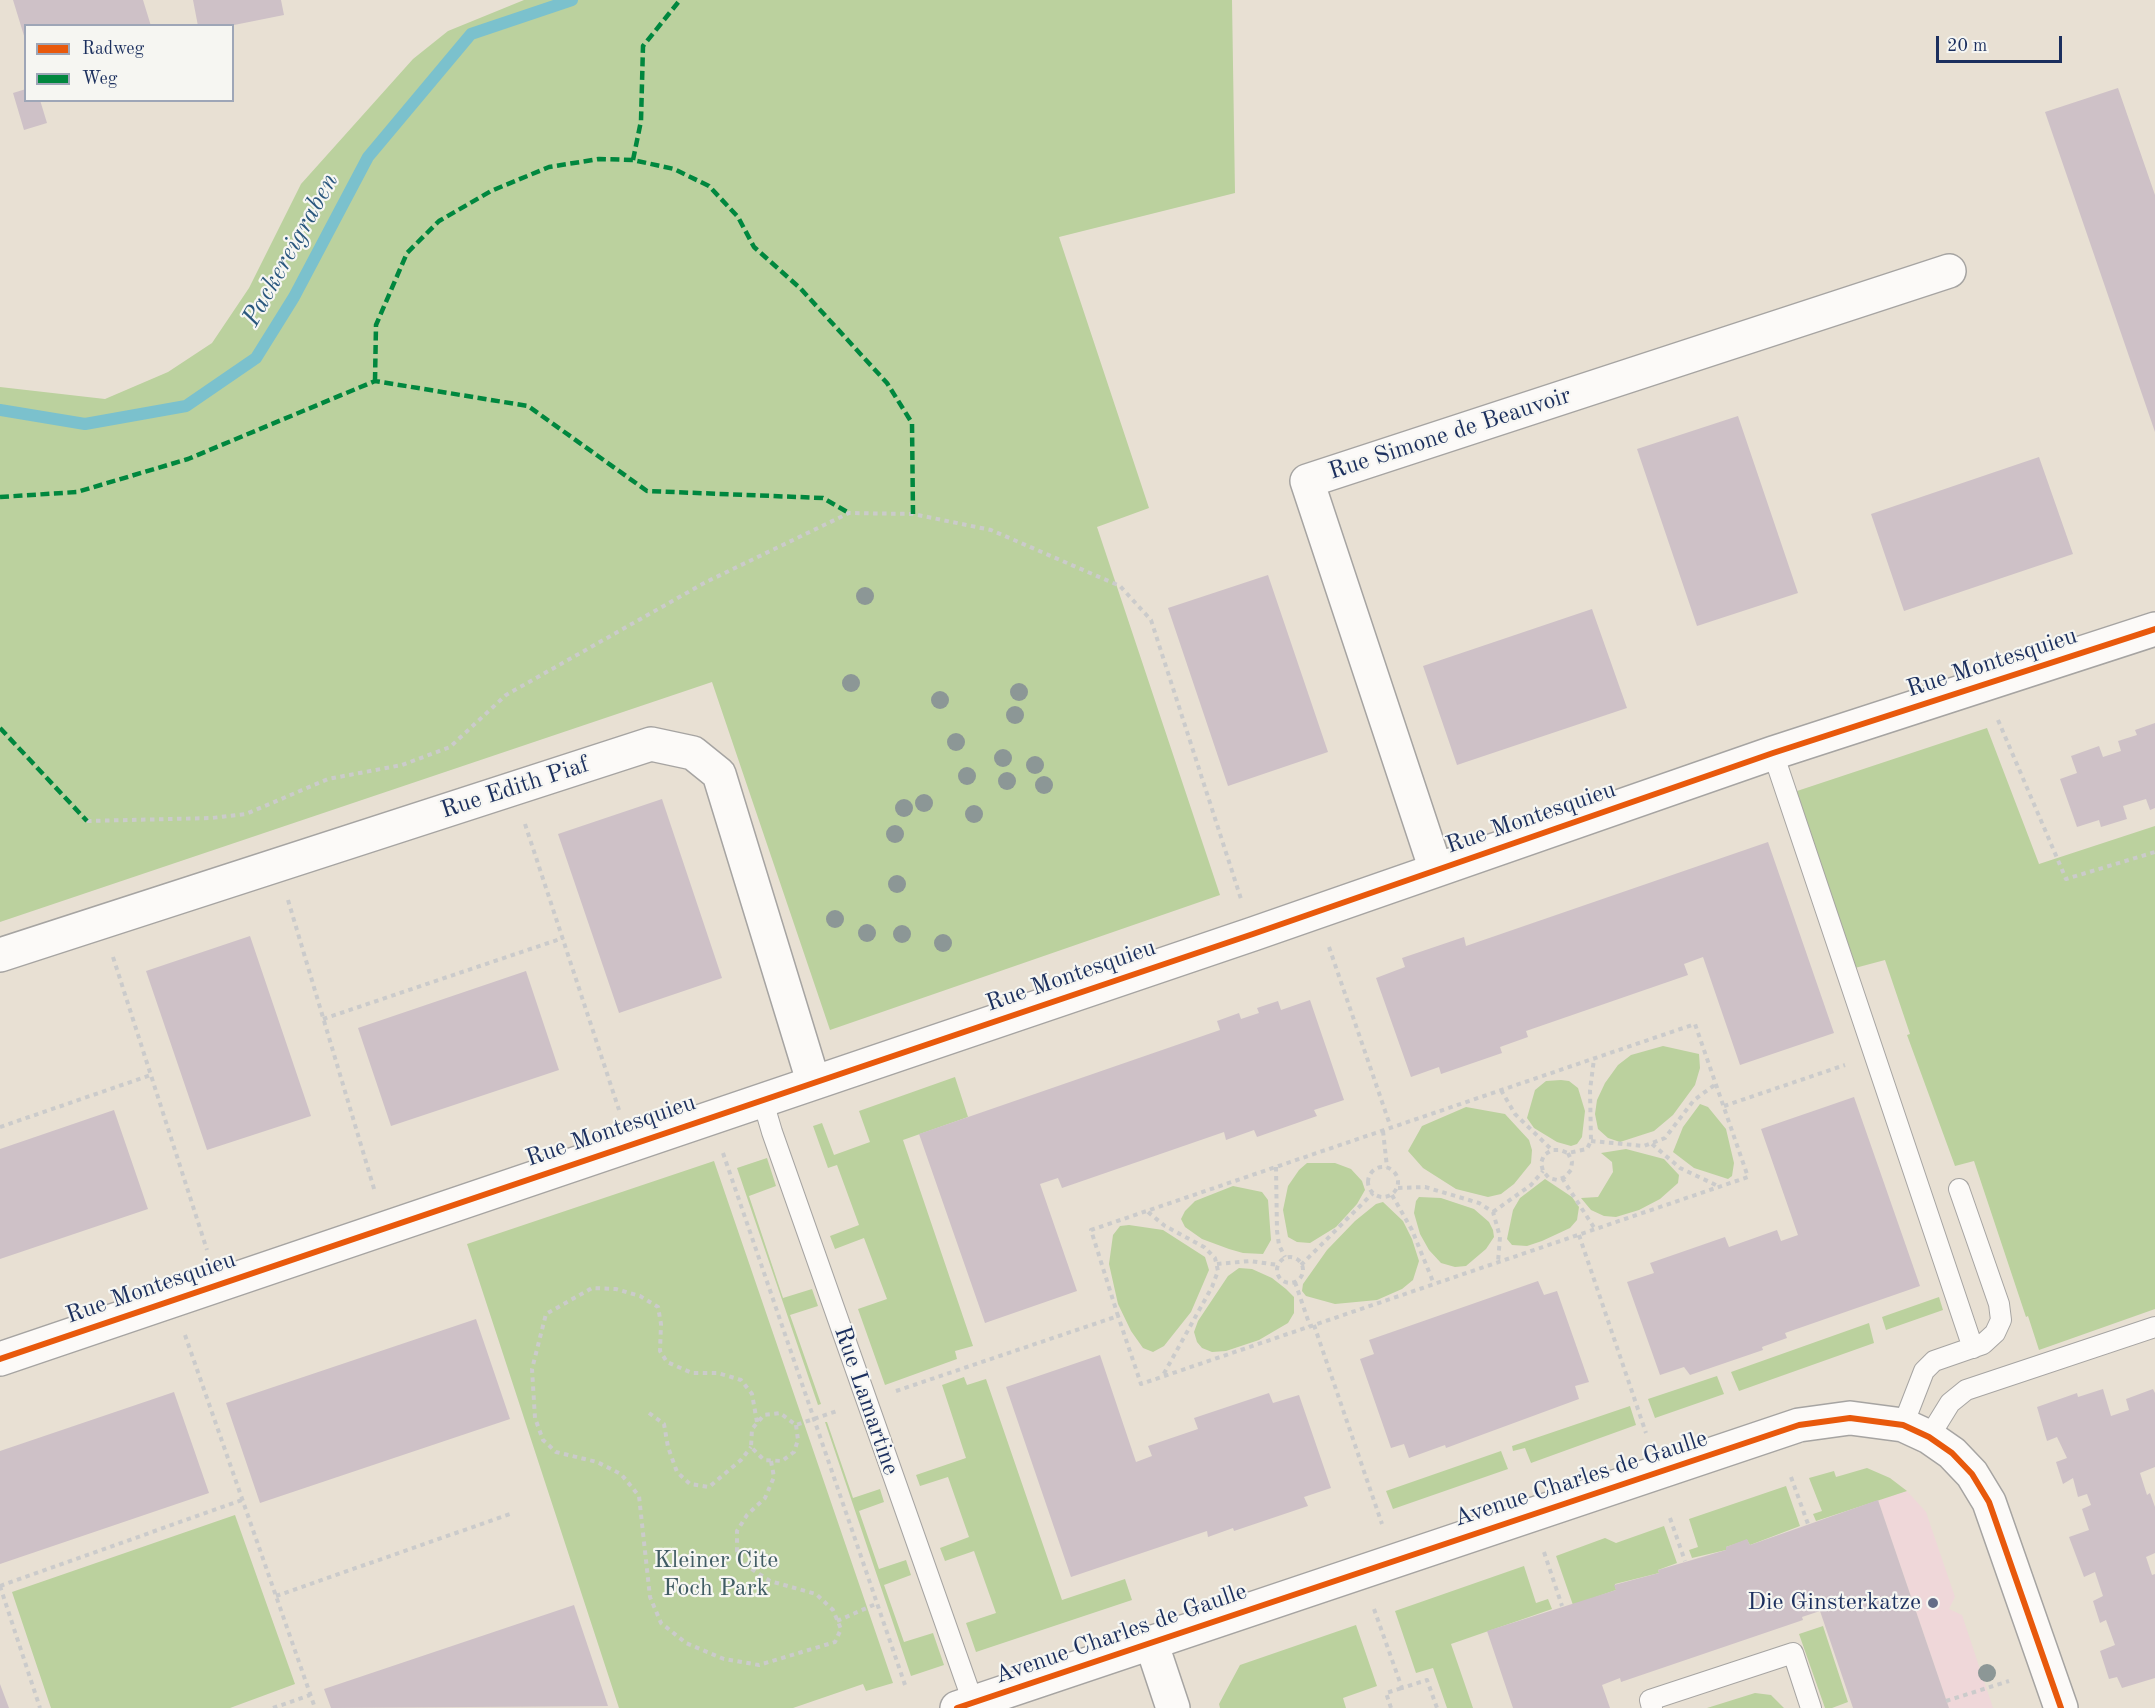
<!DOCTYPE html>
<style>
body{margin:0}
#map{position:relative;width:2155px;height:1708px;overflow:hidden;background:#e8e0d3;font-family:"Old Standard TT",serif}
canvas{display:block}
.legend{position:absolute;left:24px;top:24px;width:210px;height:78px;box-sizing:border-box;background:#f6f6f2;border:2px solid #9ea6b7;margin:0;padding:8px 10px;list-style:none;font-size:18px;color:#1b2f5e}
.legend li{display:flex;align-items:center;gap:12px;height:30px}
.legend b{width:30px;border:2px solid #9ea6b7}
.scale{position:absolute;left:1936px;top:36px;width:126px;height:27px;box-sizing:border-box;border:3px solid #1b2f5e;border-top:0;padding-left:8px;font-size:18px;line-height:21px;white-space:nowrap;color:#1b2f5e;-webkit-text-stroke:4px #f6f6f2;paint-order:stroke}
</style>
<div id="map">
<canvas width="2155" height="1708"></canvas>
<ul class="legend">
<li><b style="height:8px;background:#e8590c"></b>Radweg</li>
<li><b style="height:8px;background:#00873e"></b>Weg</li>
</ul>
<div class="scale">20 m</div>
</div>
<script>
const context = document.querySelector('canvas').getContext('2d');
context.lineJoin = 'round';
function fillPath(path, color) { context.fillStyle = color; context.fill(path, 'evenodd'); }
const toPath = rows => new Path2D(rows.map(r => 'M' + r).join(''));
function strokePath(path, color, width, dash) { context.strokeStyle = color; context.lineWidth = width; context.lineCap = dash ? 'butt' : 'round'; context.setLineDash(dash || []); context.stroke(path); }
function drawText(font, color, halo, rows, align = 'center') {
  context.font = font + ' "Old Standard TT",serif'; context.lineWidth = 4.5; context.setLineDash([]); context.textBaseline = 'middle'; context.strokeStyle = halo; context.fillStyle = color; for (const [text, x, y, turn = 0] of rows) {
    context.save(); context.translate(x, y); context.rotate((+turn || 0) * Math.PI / 180); context.textAlign = isNaN(turn) ? turn : align; if (halo) context.strokeText(text, 0, 0); context.fillText(text, 0, 0); context.restore();
  }
}
const built = toPath([
 [1907,1491,1926,1512,1955,1597,1949,1609,1962,1615,1993,1708,1949,1708,1878,1500]
]);
const green = toPath([
 [524,0,1232,0,1235,193,1059,237,1149,508,1097,527,1220,895,830,1030,712,682,0,922,0,387,105,399,168,372,212,343,249,288,301,184,413,59,448,31],
 [1987,728,2039,864,2155,826,2155,1309,2039,1350,2028,1316,2026,1317,1974,1161,1955,1166,1907,1035,1910,1034,1885,960,1855,968,1797,791],
 [1663,1046,1699,1054,1700,1068,1695,1085,1673,1115,1654,1131,1620,1142,1608,1138,1598,1129,1595,1114,1597,1100,1605,1083,1618,1065,1631,1055],
 [955,1077,968,1117,903,1140,973,1346,955,1351,957,1359,885,1385,858,1309,887,1299,864,1238,835,1249,830,1236,859,1225,837,1165,828,1168,813,1126,822,1123,834,1155,870,1142,859,1111],
 [1561,1080,1569,1081,1578,1088,1585,1111,1582,1137,1577,1144,1571,1146,1557,1142,1534,1128,1527,1118,1535,1090,1546,1081],
 [1700,1104,1708,1107,1726,1129,1734,1163,1732,1176,1728,1179,1694,1168,1673,1152,1683,1127],
 [1466,1107,1505,1114,1529,1140,1532,1150,1531,1163,1514,1184,1501,1194,1488,1197,1456,1189,1423,1168,1408,1151,1422,1126],
 [1626,1149,1664,1159,1679,1175,1678,1183,1660,1199,1639,1210,1616,1217,1604,1216,1591,1210,1581,1198,1598,1197,1613,1172,1612,1162,1601,1153],
 [767,1158,776,1186,749,1196,783,1298,812,1289,818,1306,790,1315,821,1404,818,1405,737,1168],
 [714,1161,893,1683,866,1691,863,1684,793,1708,619,1708,467,1244],
 [1307,1163,1335,1163,1351,1169,1362,1181,1365,1190,1357,1204,1336,1227,1310,1243,1297,1242,1288,1237,1283,1210,1288,1186,1299,1170],
 [1545,1179,1572,1197,1579,1207,1577,1220,1570,1228,1542,1241,1527,1246,1512,1245,1507,1239,1513,1210,1520,1198],
 [1233,1186,1262,1192,1268,1200,1271,1240,1263,1254,1243,1253,1229,1249,1202,1239,1185,1227,1181,1219,1185,1211,1195,1201],
 [1419,1197,1441,1198,1474,1209,1489,1222,1493,1230,1494,1237,1486,1249,1466,1266,1455,1267,1441,1263,1429,1250,1420,1234,1414,1213,1416,1201],
 [1383,1202,1403,1221,1412,1239,1419,1261,1413,1280,1402,1289,1377,1300,1335,1304,1306,1296,1302,1291,1303,1284,1327,1250,1355,1221,1376,1204],
 [1129,1225,1163,1230,1205,1257,1209,1270,1191,1312,1164,1346,1153,1352,1143,1348,1131,1331,1118,1304,1109,1264,1113,1235,1120,1226],
 [1239,1268,1252,1269,1272,1278,1286,1289,1294,1297,1294,1313,1288,1323,1259,1340,1226,1351,1212,1352,1202,1348,1197,1342,1194,1332,1198,1321,1228,1276],
 [1939,1297,1943,1310,1886,1330,1882,1317],
 [1869,1323,1874,1343,1739,1391,1731,1372],
 [1717,1376,1724,1394,1655,1418,1648,1399],
 [964,1377,967,1385,986,1379,1062,1600,1125,1579,1132,1600,976,1652,966,1623,996,1613,974,1551,945,1561,940,1548,969,1537,948,1477,920,1486,916,1475,966,1458,942,1385],
 [1630,1406,1636,1425,1531,1463,1525,1448,1513,1451,1512,1446],
 [825,1422,827,1422,853,1498,880,1489,884,1502,859,1511,879,1569,906,1560,911,1575,884,1585,904,1642,933,1633,944,1665,911,1676],
 [1501,1451,1508,1469,1393,1509,1386,1491],
 [1867,1468,1890,1478,1907,1491,1816,1521,1813,1514,1822,1511,1809,1478,1834,1471,1836,1477],
 [1786,1486,1800,1526,1750,1545,1747,1540,1726,1547,1726,1550,1692,1558,1689,1550,1698,1547,1689,1519],
 [235,1515,295,1684,230,1708,51,1708,12,1592],
 [1664,1526,1677,1563,1658,1570,1659,1573,1615,1584,1616,1590,1573,1605,1556,1556,1605,1538,1616,1543],
 [1524,1566,1536,1603,1548,1599,1552,1609,1451,1644,1473,1708,1447,1708,1433,1668,1416,1673,1395,1611],
 [1356,1625,1377,1686,1343,1698,1346,1708,1220,1708,1219,1704,1240,1665],
 [1823,1626,1848,1702,1832,1708,1825,1708,1799,1634],
 [1755,1693,1771,1695,1784,1708,1707,1708]
]);
const stream = toPath([
 [0,410,85,424,186,406,256,358,294,297,368,157,471,34,572,0]
]);
const building = toPath([
 [13,0,143,0,151,26,26,26,25,39],
 [193,0,281,0,284,15,229,26,198,26],
 [2118,88,2155,195,2155,432,2045,112],
 [26,89,26,100,40,100,47,123,24,130,13,93],
 [1738,416,1798,593,1697,626,1637,449],
 [2039,457,2073,554,1904,611,1871,514],
 [1268,575,1328,752,1228,786,1168,608],
 [1592,609,1627,708,1457,765,1423,666],
 [2155,723,2155,808,2150,810,2146,799,2123,806,2127,819,2101,827,2099,820,2077,827,2060,779,2077,773,2071,756,2099,746,2103,757,2121,751,2118,741,2137,735,2135,730],
 [662,799,722,978,619,1013,558,834],
 [1768,842,1834,1033,1740,1065,1703,957,1684,964,1688,975,1526,1031,1528,1037,1500,1047,1502,1053,1441,1074,1439,1067,1411,1077,1376,978,1405,967,1402,958,1464,937,1466,946],
 [250,936,311,1116,207,1150,146,971],
 [526,971,559,1070,391,1126,358,1028],
 [1310,1000,1344,1100,1314,1110,1317,1116,1257,1137,1254,1130,1226,1140,1224,1132,1062,1188,1058,1178,1040,1184,1077,1291,985,1323,919,1134,1220,1030,1217,1021,1239,1013,1241,1019,1259,1013,1257,1008,1278,1001,1281,1010],
 [1854,1097,1920,1286,1785,1333,1787,1338,1762,1347,1763,1350,1690,1375,1684,1367,1660,1375,1627,1282,1654,1273,1650,1263,1725,1237,1729,1247,1777,1230,1781,1241,1798,1235,1761,1129],
 [114,1110,148,1209,0,1259,0,1149],
 [1538,1281,1544,1295,1557,1291,1589,1382,1575,1386,1579,1399,1446,1448,1445,1445,1409,1458,1404,1444,1391,1448,1360,1359,1374,1354,1369,1340],
 [476,1319,510,1419,260,1503,226,1403],
 [1100,1355,1136,1462,1152,1456,1148,1446,1198,1429,1194,1418,1269,1393,1273,1403,1299,1395,1331,1488,1304,1497,1308,1506,1234,1531,1233,1528,1208,1537,1207,1531,1071,1577,1006,1387],
 [2103,1389,2111,1416,2129,1410,2126,1399,2153,1389,2155,1393,2155,1467,2140,1473,2147,1495,2150,1493,2155,1507,2155,1553,2146,1557,2152,1575,2155,1574,2155,1678,2122,1688,2117,1677,2109,1679,2100,1651,2115,1645,2106,1620,2100,1623,2093,1601,2103,1596,2095,1572,2084,1577,2069,1537,2089,1530,2082,1509,2091,1505,2087,1494,2078,1497,2073,1478,2063,1484,2056,1462,2067,1458,2057,1437,2047,1441,2037,1407,2077,1393,2078,1397],
 [174,1392,209,1493,0,1564,0,1451],
 [1878,1500,1949,1708,1853,1708,1820,1611,1802,1617,1803,1620,1621,1682,1620,1678,1602,1685,1610,1708,1513,1708,1487,1631,1616,1590,1614,1585,1659,1573,1658,1570,1726,1550,1726,1547,1747,1539,1750,1545],
 [574,1605,608,1706,331,1708,324,1689],
 [0,1684,9,1708,0,1708]
]);
const path = toPath([
 [1998,720,2066,879,2155,852],
 [87,821,212,818,246,814,328,779,402,765,450,747,506,695,706,582,849,513,913,514,991,530,1120,586,1151,620,1241,899],
 [525,824,619,1110],
 [288,900,375,1192],
 [1329,947,1391,1128],
 [113,957,207,1250],
 [323,1019,563,938],
 [1501,1090,1515,1114,1552,1150],
 [1724,1106,1845,1065],
 [0,1127,151,1075],
 [1383,1131,1387,1167],
 [1591,1141,1644,1146,1665,1138,1694,1100,1716,1084],
 [1652,1144,1680,1168,1718,1186],
 [723,1153,905,1685],
 [1568,1153,1572,1162,1571,1170,1565,1177,1557,1180,1549,1178,1543,1171,1541,1163,1544,1155,1552,1150,1560,1150,1568,1153,1587,1149,1591,1141,1590,1090,1594,1059],
 '1368 1182a15 15 0 1 1 30 0a15 15 0 1 1-30 0Z',
 [1276,1167,1277,1231,1279,1245,1285,1257],
 [1562,1178,1595,1229],
 [1398,1188,1425,1187,1479,1203,1493,1212,1500,1237,1498,1262],
 [1392,1195,1412,1230,1434,1284],
 [1148,1212,1165,1226,1204,1247,1215,1258,1218,1271,1212,1287,1162,1377],
 [1493,1212,1531,1185,1543,1171],
 [1579,1235,1646,1433],
 '1277 1270a13 13 0 1 1 26 0a13 13 0 1 1-26 0Z',
 [1217,1264,1250,1261,1278,1265],
 [1301,1265,1373,1193],
 [1295,1282,1310,1326],
 [1314,1325,1382,1524],
 [185,1335,315,1708],
 [896,1391,1118,1316,1091,1230,1695,1024,1748,1177,1141,1384,1118,1316],
 [649,1413,664,1424,668,1447,677,1472,690,1484,709,1487,741,1460,751,1447],
 [757,1422,752,1394,741,1380,718,1373,692,1373,667,1362,660,1351,661,1324,658,1307,640,1296,616,1289,592,1288,546,1314,532,1369,535,1418,543,1440,556,1452,597,1462,621,1474,639,1496,650,1597,661,1623,686,1643,724,1659,759,1665,835,1642,841,1629,833,1610,816,1594,770,1581,747,1566,737,1551,737,1531,747,1515,765,1498,774,1477,771,1461],
 [796,1425,798,1440,794,1452,782,1461,764,1460,751,1447,752,1429,764,1415,780,1413,796,1425,837,1411],
 [1791,1477,1808,1524],
 [1670,1518,1685,1561],
 [1544,1552,1562,1606],
 [0,1586,242,1500],
 [0,1586,40,1708],
 [276,1596,510,1514],
 [1374,1609,1402,1688,1427,1680,1437,1708],
 [837,1621,878,1603],
 [1946,1701,2009,1681],
 [273,1708,310,1695],
 [1391,1708,1386,1693,1402,1688]
]);
const service = toPath([
 [1773,753,1973,1348],
 [762,1098,772,1132,973,1702],
 [1903,1425,1924,1371,1934,1361,1983,1344,1995,1333,2001,1320,1999,1304,1959,1189],
 [1929,1437,1950,1403,1966,1390,2155,1327],
 [1652,1708,1650,1700,1793,1653,1811,1708]
]);
const minor = toPath([
 [1436,870,1307,481,1949,271],
 [0,955,651,744,693,753,719,774,813,1081],
 [0,1359,1253,934,1773,753,2155,629],
 [1151,1642,1173,1708],
 [957,1708,1799,1425,1850,1418,1903,1425,1929,1437,1952,1453,1972,1474,1989,1502,2061,1708]
]);
const quiet = toPath([
 [633,160,641,121,643,46,680,0],
 [375,381,376,325,407,253,439,221,491,191,549,167,599,159,633,160,674,169,709,186,738,217,754,247,801,289,887,383,912,423,913,514],
 [0,497,77,492,188,459,375,381,528,406,647,491,823,498,849,513],
 [0,728,87,821]
]);
const cycleway = toPath([
 [0,1359,1253,934,1773,753,2155,629],
 [957,1708,1799,1425,1850,1418,1903,1425,1929,1437,1952,1453,1972,1474,1989,1502,2061,1708]
]);
const trees = [
 [865,596],
 [851,683],
 [1019,692],
 [940,700],
 [1015,715],
 [956,742],
 [1003,758],
 [1035,765],
 [967,776],
 [1007,781],
 [1044,785],
 [924,803],
 [904,808],
 [974,814],
 [895,834],
 [897,884],
 [835,919],
 [867,933],
 [902,934],
 [943,943],
 [1987,1673]
];
const markers = [
 [1933,1603,6,"#636d87"]
];
const streetNames = [
 ["Rue Simone de Beauvoir",1450,434,-18],
 ["Rue Montesquieu",1992,663,-18],
 ["Rue Edith Piaf",515,788,-18],
 ["Rue Montesquieu",1531,818,-19],
 ["Rue Montesquieu",1071,976,-19],
 ["Rue Montesquieu",611,1131,-19],
 ["Rue Montesquieu",151,1288,-19],
 ["Rue Lamartine",866,1401,71],
 ["Avenue Charles de Gaulle",1581,1479,-18],
 ["Avenue Charles de Gaulle",1121,1634,-19]
];
const parkNames = [
 ["Kleiner Cite",716,1561],
 ["Foch Park",716,1589]
];
const poiNames = [
 ["Die Ginsterkatze",1921,1603]
];
const waterNames = [
 ["Packereigraben",291,250,-61]
];
fillPath(built, '#efd7d9');
fillPath(green, '#bbd19e');
strokePath(stream, '#7bc1cd', 12);
fillPath(building, '#cec1c7');
strokePath(service, '#a6a4a2', 22);
strokePath(minor, '#a6a4a2', 36);
strokePath(path, '#cbcbcb', 4, [4.5, 4.5]);
strokePath(service, '#fcfaf8', 20);
strokePath(minor, '#fcfaf8', 33);
strokePath(quiet, '#00873e', 4.5, [9, 4.5]);
strokePath(cycleway, '#e8590c', 6);
context.fillStyle = '#8c9796';
for (const [x, y] of trees) { context.beginPath(); context.arc(x, y, 9, 0, 2 * Math.PI); context.fill(); }
for (const [x, y, r, color] of markers) { const dot = new Path2D(); dot.arc(x, y, r, 0, 2 * Math.PI); context.fillStyle = color; context.fill(dot); strokePath(dot, '#f6f6f2', 2); }
drawText('24px', '#1b2f5e', '#f6f6f2', streetNames);
drawText('24px', '#405c64', '#f6f6f2', parkNames);
drawText('24px', '#1b2f5e', '#f6f6f2', poiNames, 'right');
drawText('italic 26px', '#2a577e', '#f6f6f2', waterNames);
</script>
